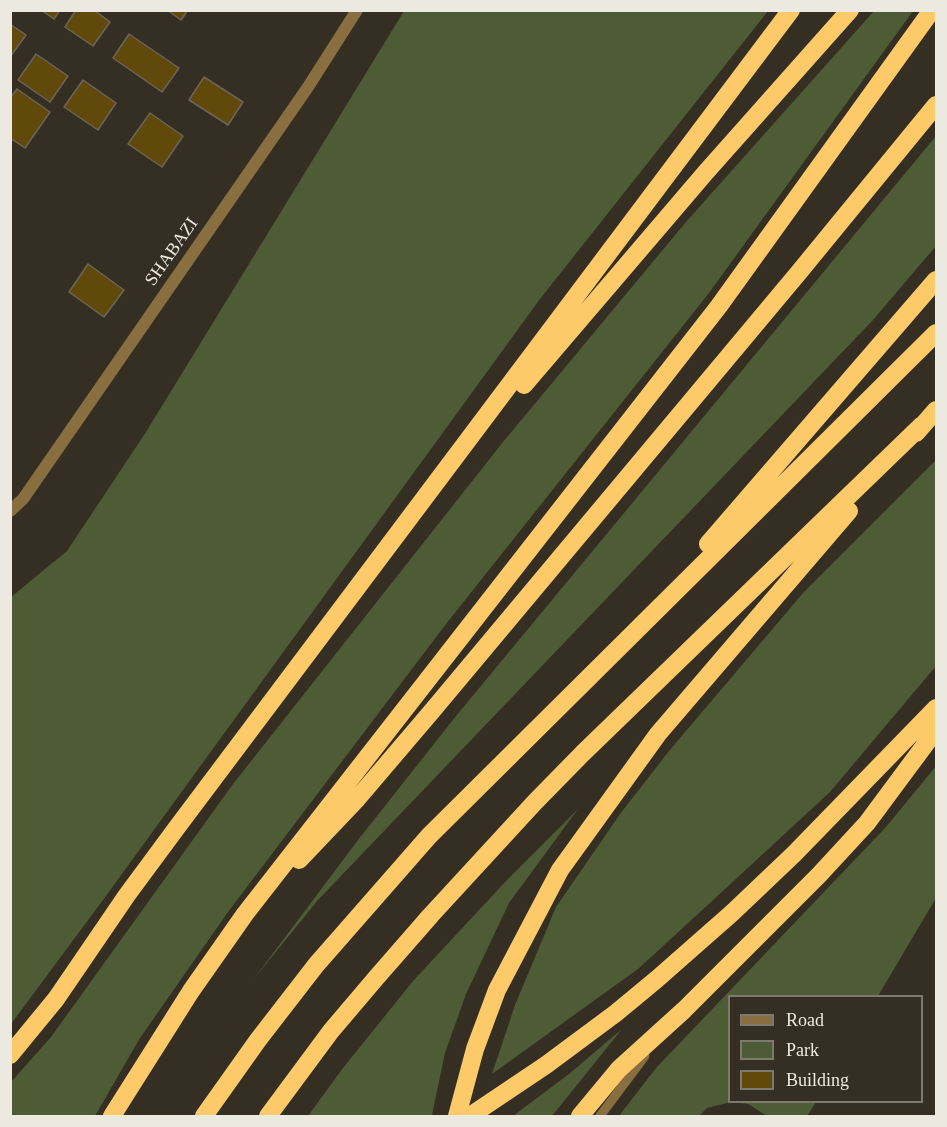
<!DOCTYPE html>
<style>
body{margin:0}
#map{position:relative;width:947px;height:1127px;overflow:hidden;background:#342e23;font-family:"Times New Roman",serif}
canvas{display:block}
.frame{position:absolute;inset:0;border:12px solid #ece9e1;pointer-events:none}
.legend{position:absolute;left:728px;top:995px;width:195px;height:108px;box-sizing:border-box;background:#342e23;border:2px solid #7e796f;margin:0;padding:8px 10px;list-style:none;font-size:18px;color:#ece9e1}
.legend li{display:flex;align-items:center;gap:12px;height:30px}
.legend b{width:30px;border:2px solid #7e796f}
</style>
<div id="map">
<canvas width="947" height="1127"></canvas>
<div class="frame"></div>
<ul class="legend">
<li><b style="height:8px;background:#896f40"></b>Road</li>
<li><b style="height:16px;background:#4e5c35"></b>Park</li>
<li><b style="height:16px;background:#61490c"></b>Building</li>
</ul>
</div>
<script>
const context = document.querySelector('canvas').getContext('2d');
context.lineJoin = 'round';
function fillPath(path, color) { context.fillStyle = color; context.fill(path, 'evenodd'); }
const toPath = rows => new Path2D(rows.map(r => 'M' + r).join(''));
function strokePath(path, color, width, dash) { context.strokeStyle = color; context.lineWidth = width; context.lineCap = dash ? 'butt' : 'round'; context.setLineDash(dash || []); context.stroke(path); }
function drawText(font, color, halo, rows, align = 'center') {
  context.font = font + ' "Times New Roman",serif'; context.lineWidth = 4.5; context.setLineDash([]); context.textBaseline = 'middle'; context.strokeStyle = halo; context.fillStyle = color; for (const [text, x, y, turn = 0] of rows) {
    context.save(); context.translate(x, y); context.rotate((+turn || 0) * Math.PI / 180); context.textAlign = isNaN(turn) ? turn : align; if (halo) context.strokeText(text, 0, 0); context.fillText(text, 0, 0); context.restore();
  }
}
const green = toPath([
 [404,11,768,11,540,299,103,900,11,1024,11,597,67,551,146,432],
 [874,11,913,11,709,293,446,624,228,912,140,1038,95,1116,11,1116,11,1082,51,1037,233,784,503,442,686,222],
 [936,136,936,246,873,320,318,900,253,980,358,840,456,716],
 [936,460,936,666,830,792,711,902,638,969,492,1074,515,1005,556,907,620,814,669,751,803,593],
 [936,766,936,898,878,996,730,996,730,1102,731,1102,707,1108,699,1116,619,1116,656,1068,886,827],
 [578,809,509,903,466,994,445,1053,432,1115,308,1116,343,1068,413,981,507,880],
 [622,1029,552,1116,513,1116,569,1074],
 [734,1102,816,1102,807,1116,767,1116,748,1104]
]);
const building = toPath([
 [41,10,60,10,54,19,41,10],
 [76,10,94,10,110,22,93,46,65,27,76,10],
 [167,10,188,10,181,20,167,10],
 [10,24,26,35,10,57,10,24],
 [129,34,179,68,162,92,113,58,129,34],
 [36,54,68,76,50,102,18,80,36,54],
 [204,77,243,102,228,125,189,100,204,77],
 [83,80,116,103,98,130,64,107,83,80],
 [17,89,50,112,25,148,10,138,10,98,17,89],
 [150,113,183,136,162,167,128,144,150,113],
 [88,264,124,290,104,317,69,292,88,264]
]);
const lane = toPath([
 [600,1116,645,1056]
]);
const street = toPath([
 [10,511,23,499,308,87,357,10]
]);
const highway = toPath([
 [524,385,706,172,850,10],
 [916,433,936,410],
 [708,544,936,280],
 [299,860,357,799,432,711,800,271,936,105],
 [10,1055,56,999,127,895,178,826,791,10],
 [112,1116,191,991,245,914,719,306,932,10],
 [204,1116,258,1040,316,965,429,836,936,333],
 [268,1116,331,1031,376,978,431,915,535,802,583,753,922,425],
 [457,1116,475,1049,497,990,560,870,658,734,849,511],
 [470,1116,546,1065,616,1013,657,979,732,913,794,854,936,708],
 [580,1116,619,1069,684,1010,819,875,867,823,936,730]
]);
const streetNames = [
 ["SHABAZI",172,252,-55]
];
fillPath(green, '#4e5c35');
fillPath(building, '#61490c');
strokePath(building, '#6b6559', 1.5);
strokePath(lane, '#896f40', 9);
strokePath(street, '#896f40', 12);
strokePath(highway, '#fdca6a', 18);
drawText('18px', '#ece9e1', '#342e23', streetNames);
</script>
